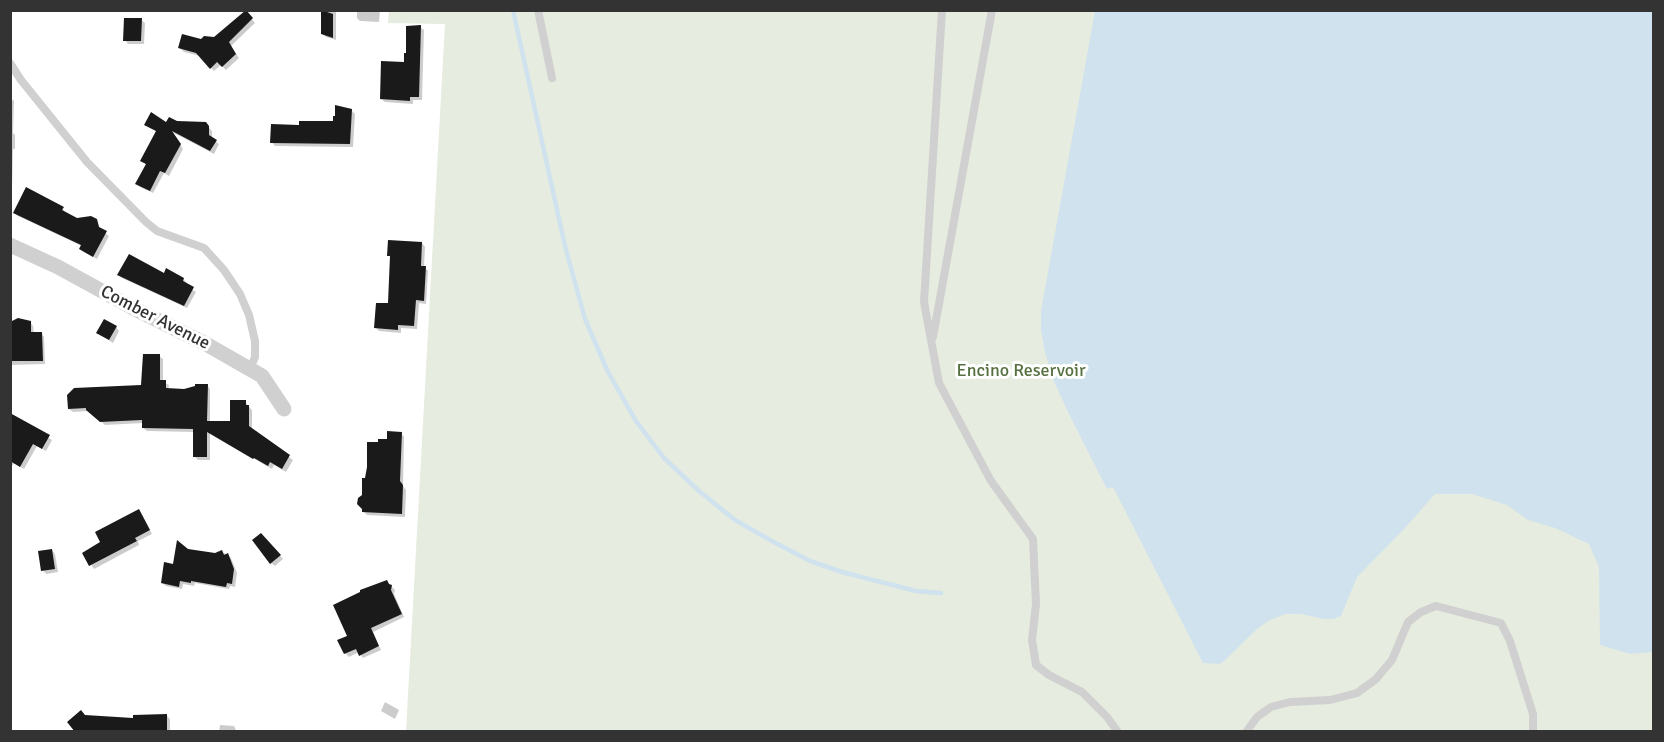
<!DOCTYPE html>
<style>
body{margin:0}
#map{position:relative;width:1664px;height:742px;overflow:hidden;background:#fff;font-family:Signika,sans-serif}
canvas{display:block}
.frame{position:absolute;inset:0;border:12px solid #333;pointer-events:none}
</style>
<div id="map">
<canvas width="1664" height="742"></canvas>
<div class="frame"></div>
</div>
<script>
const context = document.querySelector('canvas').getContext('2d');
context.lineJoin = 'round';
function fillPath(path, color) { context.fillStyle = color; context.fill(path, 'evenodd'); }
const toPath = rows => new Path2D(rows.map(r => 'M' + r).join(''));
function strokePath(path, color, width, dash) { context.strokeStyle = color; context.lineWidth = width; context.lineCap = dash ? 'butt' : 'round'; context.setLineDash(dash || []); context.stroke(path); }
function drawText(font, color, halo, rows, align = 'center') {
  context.font = font + ' Signika,sans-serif'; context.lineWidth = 6; context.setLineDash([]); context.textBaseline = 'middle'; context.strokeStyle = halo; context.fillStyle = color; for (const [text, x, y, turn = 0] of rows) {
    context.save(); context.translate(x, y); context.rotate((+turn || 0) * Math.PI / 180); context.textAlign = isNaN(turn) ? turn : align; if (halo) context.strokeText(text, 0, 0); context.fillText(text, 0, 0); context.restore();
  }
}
const green = toPath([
 [389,10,1653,11,1653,731,406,731,445,24,388,23]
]);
const water = toPath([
 [1095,11,1653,11,1653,652,1630,654,1600,645,1599,567,1589,544,1555,528,1528,520,1507,505,1472,494,1435,494,1406,527,1357,577,1341,616,1333,619,1324,619,1301,614,1285,614,1270,620,1258,628,1223,662,1219,664,1203,663,1113,487,1107,489,1068,412,1054,381,1045,352,1041,330,1041,311]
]);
const shadow = toPath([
 [322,10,336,10,336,40,326,37,323,34],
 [357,10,380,10,379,22,360,21,357,18],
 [246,12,255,23,231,46,239,58,226,70,221,65,214,71,200,56,184,52,180,48,214,38],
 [141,20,145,23,144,44,128,44,125,40],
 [420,27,424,30,422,100,413,100,413,104,385,102,381,99,405,63],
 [10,98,14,101,13,133,15,135,15,149,13,149,12,189,10,189],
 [351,110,355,114,353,147,275,146,272,142,301,126,334,123],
 [177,123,206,124,212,131,212,139,219,144,214,154,172,132,183,149,169,176,164,173,153,193,140,187,137,184,147,165,142,160,157,132,146,124],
 [27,189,63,209,66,214,77,220,96,220,101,230,109,236,97,259,84,252,80,249,82,246,18,216,15,213],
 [422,243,425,247,424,267,428,271,426,304,419,303,417,329,401,328,401,333,379,331,376,328,389,305,392,258,389,255],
 [119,275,165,275,183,279,187,283,186,285,196,292,187,308,122,278],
 [10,322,30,322,33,326,34,334,41,333,44,337,45,364,10,365],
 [116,327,119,331,113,343,98,333],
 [159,356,163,359,163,382,169,385,168,390,184,390,207,385,210,389,210,422,232,423,245,402,252,410,252,430,293,460,286,472,274,465,272,469,210,433,210,460,198,460,194,456,194,432,147,431,143,428,143,423,105,425,89,411,73,412,69,409,142,386],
 [10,412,11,415,52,440,46,451,37,446,24,469,14,463,10,469],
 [401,433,404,437,403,486,406,490,405,517,367,515,363,511,366,479,388,441],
 [142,515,152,534,138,541,139,545,94,569,84,554],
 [261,535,283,559,275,566,271,563],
 [52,550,55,554,58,572,46,574,43,570],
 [188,550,215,554,222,552,228,555,231,558,237,573,235,587,230,586,229,589,195,583,194,586,183,584,182,589,166,586,162,583],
 [391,586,395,590,394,594,404,617,373,632,381,650,363,658,359,652,349,657,345,653,349,636],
 [385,702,399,710,395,719,381,711],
 [167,716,170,719,170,732,78,732,134,719],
 [220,725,234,726,237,732,219,732]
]);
const stream = toPath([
 [513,10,565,246,585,319,608,372,636,421,664,458,699,491,735,520,770,540,810,561,842,572,916,591,941,593]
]);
const building = toPath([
 [246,10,253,18,229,42,236,54,222,67,217,62,210,69,196,53,178,48,182,34,201,39,204,36,214,37],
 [321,10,333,14,333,38,321,34],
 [124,18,142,18,141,41,123,41],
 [421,25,419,97,410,97,410,101,380,99,381,61,404,62,404,53,406,53,406,26],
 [335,105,352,109,350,144,270,143,271,124,299,125,299,121,333,121,333,116,335,116],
 [151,112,166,122,169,117,177,121,206,122,209,126,209,135,217,140,210,151,172,131,181,144,165,173,160,171,150,191,135,184,146,164,140,161,156,131,144,125],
 [26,187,64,207,62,210,77,218,91,216,97,219,99,227,107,231,93,257,79,249,81,245,13,213],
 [388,240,422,242,421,266,426,266,424,301,416,300,414,326,398,325,398,330,374,328,376,303,388,303,390,256,387,256],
 [129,254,164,273,166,268,184,278,183,281,194,287,184,306,117,275],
 [18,318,31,321,31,332,42,332,43,361,10,361,10,322],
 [104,319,117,326,109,340,96,333],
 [143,354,160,354,160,380,166,380,166,388,184,389,195,386,195,384,208,384,207,421,230,421,230,400,246,400,246,405,249,405,249,426,290,455,282,469,270,462,268,466,254,458,253,459,207,432,207,457,193,457,193,429,142,428,142,420,100,422,86,410,86,408,68,409,67,395,74,388,141,385],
 [10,413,50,435,42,449,33,444,20,467,10,461],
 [387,431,402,432,400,481,403,485,402,514,362,512,362,509,357,504,358,498,362,495,362,478,365,478,367,467,367,442,378,442,378,439,387,439],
 [139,509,150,530,135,538,137,541,89,566,82,553,100,542,95,532],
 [261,533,281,555,270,564,252,540],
 [177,540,188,549,215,553,222,550,224,555,228,553,234,569,232,584,227,583,226,587,191,581,191,583,180,581,179,587,161,583,164,562,173,564],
 [52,549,55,569,41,571,38,551],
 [387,580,389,584,392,585,391,590,402,614,371,628,379,646,359,656,356,649,344,654,337,640,347,636,333,605,360,592,360,590],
 [81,710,85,715,133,718,133,715,167,714,167,732,75,732,67,722]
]);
const lane = toPath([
 [538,10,552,78],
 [942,10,924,302,939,383,991,481,1033,539,1036,604,1032,640,1036,665,1049,675,1082,692,1107,717,1118,732],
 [10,63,21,80,87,162,146,222,157,231,204,248,224,270,240,294,249,315,255,341,255,357,250,369],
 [933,337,992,10],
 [1246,732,1257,717,1271,707,1290,702,1330,700,1357,693,1376,679,1392,660,1408,622,1421,612,1436,606,1501,623,1510,641,1533,714,1533,732]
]);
const street = toPath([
 [10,245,58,267,133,308,206,344,262,376,284,409]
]);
const streetNames = [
 ["Comber Avenue",155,318,27]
];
const parkNames = [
 ["Encino Reservoir",1021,371]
];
fillPath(green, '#e6ecdf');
fillPath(water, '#cfe2ee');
fillPath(shadow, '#0003');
strokePath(stream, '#cfe2ee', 4.5);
fillPath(building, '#1a1a1a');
strokePath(lane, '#d0d0d0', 8);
strokePath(street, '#d0d0d0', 15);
drawText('18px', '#333', '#fff', streetNames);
drawText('18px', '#56703f', '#fff', parkNames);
</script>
